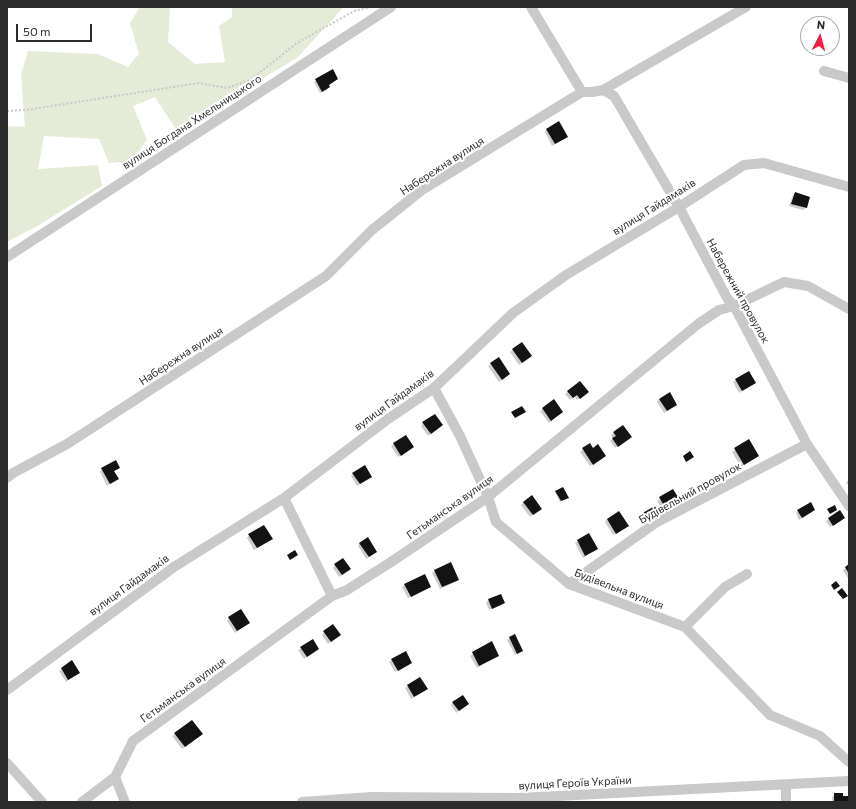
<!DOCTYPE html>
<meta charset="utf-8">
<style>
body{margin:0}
#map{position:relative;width:856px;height:809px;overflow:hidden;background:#fff;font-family:Commissioner,sans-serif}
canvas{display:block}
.frame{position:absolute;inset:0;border:8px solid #2c2c2c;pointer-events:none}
.north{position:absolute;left:800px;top:16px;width:40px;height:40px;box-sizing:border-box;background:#fff;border:1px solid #ababab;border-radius:50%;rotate:6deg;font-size:11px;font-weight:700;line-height:16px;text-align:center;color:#2c2c2c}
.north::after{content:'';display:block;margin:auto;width:14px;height:18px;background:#f21f42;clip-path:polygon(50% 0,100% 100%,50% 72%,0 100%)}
.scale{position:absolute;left:16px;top:24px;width:76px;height:18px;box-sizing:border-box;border:2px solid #2c2c2c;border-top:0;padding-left:5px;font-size:12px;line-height:14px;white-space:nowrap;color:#2c2c2c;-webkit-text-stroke:3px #fff;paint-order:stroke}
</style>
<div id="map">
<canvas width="856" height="809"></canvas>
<div class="frame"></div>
<div class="north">N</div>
<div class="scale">50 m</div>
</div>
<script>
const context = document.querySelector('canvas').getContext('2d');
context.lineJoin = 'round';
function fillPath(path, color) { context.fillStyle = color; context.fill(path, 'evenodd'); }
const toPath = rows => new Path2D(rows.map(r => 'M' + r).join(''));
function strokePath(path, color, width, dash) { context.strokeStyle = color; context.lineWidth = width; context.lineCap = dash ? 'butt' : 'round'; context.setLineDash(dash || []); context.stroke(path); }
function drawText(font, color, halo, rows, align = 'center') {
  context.font = font + ' Commissioner,sans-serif'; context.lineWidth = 4; context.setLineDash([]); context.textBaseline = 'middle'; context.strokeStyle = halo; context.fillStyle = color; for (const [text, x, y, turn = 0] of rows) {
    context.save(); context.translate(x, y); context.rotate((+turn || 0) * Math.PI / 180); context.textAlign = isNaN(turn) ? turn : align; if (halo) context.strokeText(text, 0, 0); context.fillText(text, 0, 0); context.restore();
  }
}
const green = toPath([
 [140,7,170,7,168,42,195,64,225,62,219,26,232,17,232,7,344,7,297,58,231,97,175,128,155,97,133,106,147,140,131,161,109,163,99,139,44,136,38,169,98,165,102,186,39,225,7,242,7,126,25,127,21,75,28,51,98,54,128,67,139,54,130,23]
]);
const shadow = toPath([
 [337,79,328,85,329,87,327,90,320,93,314,82,316,80],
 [547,129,567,137,552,146,545,132],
 [795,193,809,197,806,208,803,210,789,206,793,195],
 [513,350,528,359,519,365,510,352],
 [491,364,506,376,499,382,488,366],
 [736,380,755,383,739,393,733,382],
 [580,382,585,394,577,400,574,396,570,400,565,394],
 [659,399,676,405,664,413,657,402],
 [554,401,562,412,549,423,540,411],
 [423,423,440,427,428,436,421,426],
 [623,426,628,439,615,448,610,441,613,438,611,435],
 [405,436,413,447,398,457,391,446],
 [749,441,758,456,741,467,732,452],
 [589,445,602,458,590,466,580,452],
 [119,468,114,472,117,479,107,486,100,472,102,469],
 [353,474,368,479,357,486,351,476],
 [849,479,849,485,846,483],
 [672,490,680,502,664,512,657,501],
 [556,491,566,498,560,502,555,492],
 [524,502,538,511,530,517,521,505],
 [798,511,812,512,799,520,796,513],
 [658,514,641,525,638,518,640,516],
 [607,519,625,528,613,535,605,522],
 [829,519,841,520,830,527,826,521],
 [249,535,269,541,254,550,247,538],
 [589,535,597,549,583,558,575,543],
 [360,543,373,554,366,559,358,546],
 [335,565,347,571,339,577,333,568],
 [849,566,849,580,843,570],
 [435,571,458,579,455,582,440,589,432,573],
 [405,585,430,586,408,598,402,587],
 [501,595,504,603,502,605,489,610,486,603,488,600],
 [229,618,249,623,235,633,227,621],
 [324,632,337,637,328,644,322,635],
 [510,638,522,651,515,655,507,640],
 [312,641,318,649,304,659,298,650],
 [491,643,498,655,477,668,470,656],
 [392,660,408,665,395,672,389,662],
 [72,662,76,675,66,682,59,671],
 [420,678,427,689,411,699,405,688],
 [453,703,465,706,456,713,451,705],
 [175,734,199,736,182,749,172,736],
 [835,794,842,797,847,802,832,802,832,797]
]);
const building = toPath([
 [333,69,338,79,329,85,330,87,322,92,315,79],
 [559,121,568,137,555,144,546,129],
 [795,192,810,197,807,208,791,204],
 [522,342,532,356,522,363,512,349],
 [499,357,510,374,502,380,490,363],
 [749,371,756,383,742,391,735,379],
 [580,381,589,392,580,399,577,395,573,398,567,391],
 [670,392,677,405,667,411,659,399],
 [554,399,563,412,551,421,542,408],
 [522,406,526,412,515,418,511,412],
 [435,414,443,425,431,434,422,422],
 [623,425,632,437,618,447,612,438,616,436,613,432],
 [406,435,414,447,401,456,393,443],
 [749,439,759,456,744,465,734,448],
 [590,443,593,448,598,444,606,456,593,465,582,448],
 [690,451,694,457,686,462,683,456],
 [116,460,120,468,114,471,119,479,110,484,101,468],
 [365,465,372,477,360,484,352,473],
 [563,487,569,498,561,501,555,491],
 [673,489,681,502,667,511,659,497],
 [532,495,542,509,533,515,523,502],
 [811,502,815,510,802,518,797,510],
 [835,505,837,510,830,514,827,509],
 [655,506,660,514,644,523,639,515],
 [840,510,845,518,833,526,828,518],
 [619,511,629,526,616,534,607,519],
 [264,525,273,539,257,548,248,534],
 [589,533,598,549,585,556,577,540],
 [368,537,377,552,369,557,359,543],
 [295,550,298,555,290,560,287,555],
 [343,558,351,569,342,575,334,564],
 [451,562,459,580,442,587,434,570],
 [849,564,849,574,845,567],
 [425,574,431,587,411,597,404,584],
 [836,581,840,586,834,590,831,585],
 [842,588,848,596,843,599,837,592],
 [501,594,505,603,492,609,488,599],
 [241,609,250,623,237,631,228,617],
 [333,624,341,635,331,642,323,631],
 [515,634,523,651,517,654,509,637],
 [313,639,319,649,307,657,300,647],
 [492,641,499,656,479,666,472,652],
 [406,651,412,663,398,671,391,659],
 [72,660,80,673,68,680,61,668],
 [420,677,428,689,414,697,407,685],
 [463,695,469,704,459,711,452,702],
 [192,720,203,734,185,747,174,733],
 [834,793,843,793,843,796,848,796,848,802,834,802]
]);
const path = toPath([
 [7,111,26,110,199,83,227,88,250,80,297,43,354,11,372,7]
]);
const minor = toPath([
 [531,7,582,92],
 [824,71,849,78],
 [603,90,614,96,679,207,727,298,734,306,807,444,849,506],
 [7,257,391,7],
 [434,388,460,436,488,497,496,522,569,584,685,627,770,715,820,736,849,762],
 [7,478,13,473,67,444,326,276,372,230,422,190,582,92,592,92,603,90,746,7],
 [284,498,332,596],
 [569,584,657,522,807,444],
 [685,627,725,587,747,574],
 [7,690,174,567,284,498,388,419,434,388,513,313,566,275,679,207,744,165,764,163,849,187],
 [7,763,42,802],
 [115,777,125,802],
 [786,785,786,802],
 [82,802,115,777,133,741,332,596,347,590,391,562,488,497,698,324,719,310,734,306,784,282,808,286,849,309],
 [302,802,371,797,518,798,849,781]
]);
const streetNames = [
 ["вулиця Богдана Хмельницького",192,122,-33],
 ["Набережна вулиця",442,166,-33],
 ["вулиця Гайдамаків",654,207,-32],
 ["Набережний провулок",738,291,61],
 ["Набережна вулиця",181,356,-33],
 ["вулиця Гайдамаків",394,400,-36],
 ["Будівельний провулок",690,493,-29],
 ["Гетьманська вулиця",450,507,-35],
 ["вулиця Гайдамаків",129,585,-36],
 ["Будівельна вулиця",619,589,21],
 ["Гетьманська вулиця",183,690,-36],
 ["вулиця Героїв України",575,783,-3]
];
fillPath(green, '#e4ebd7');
fillPath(shadow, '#0003');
fillPath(building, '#131313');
strokePath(path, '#c9c9c9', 2, [2, 2]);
strokePath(minor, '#c9c9c9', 10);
drawText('11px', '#2c2c2c', '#fff', streetNames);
</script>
